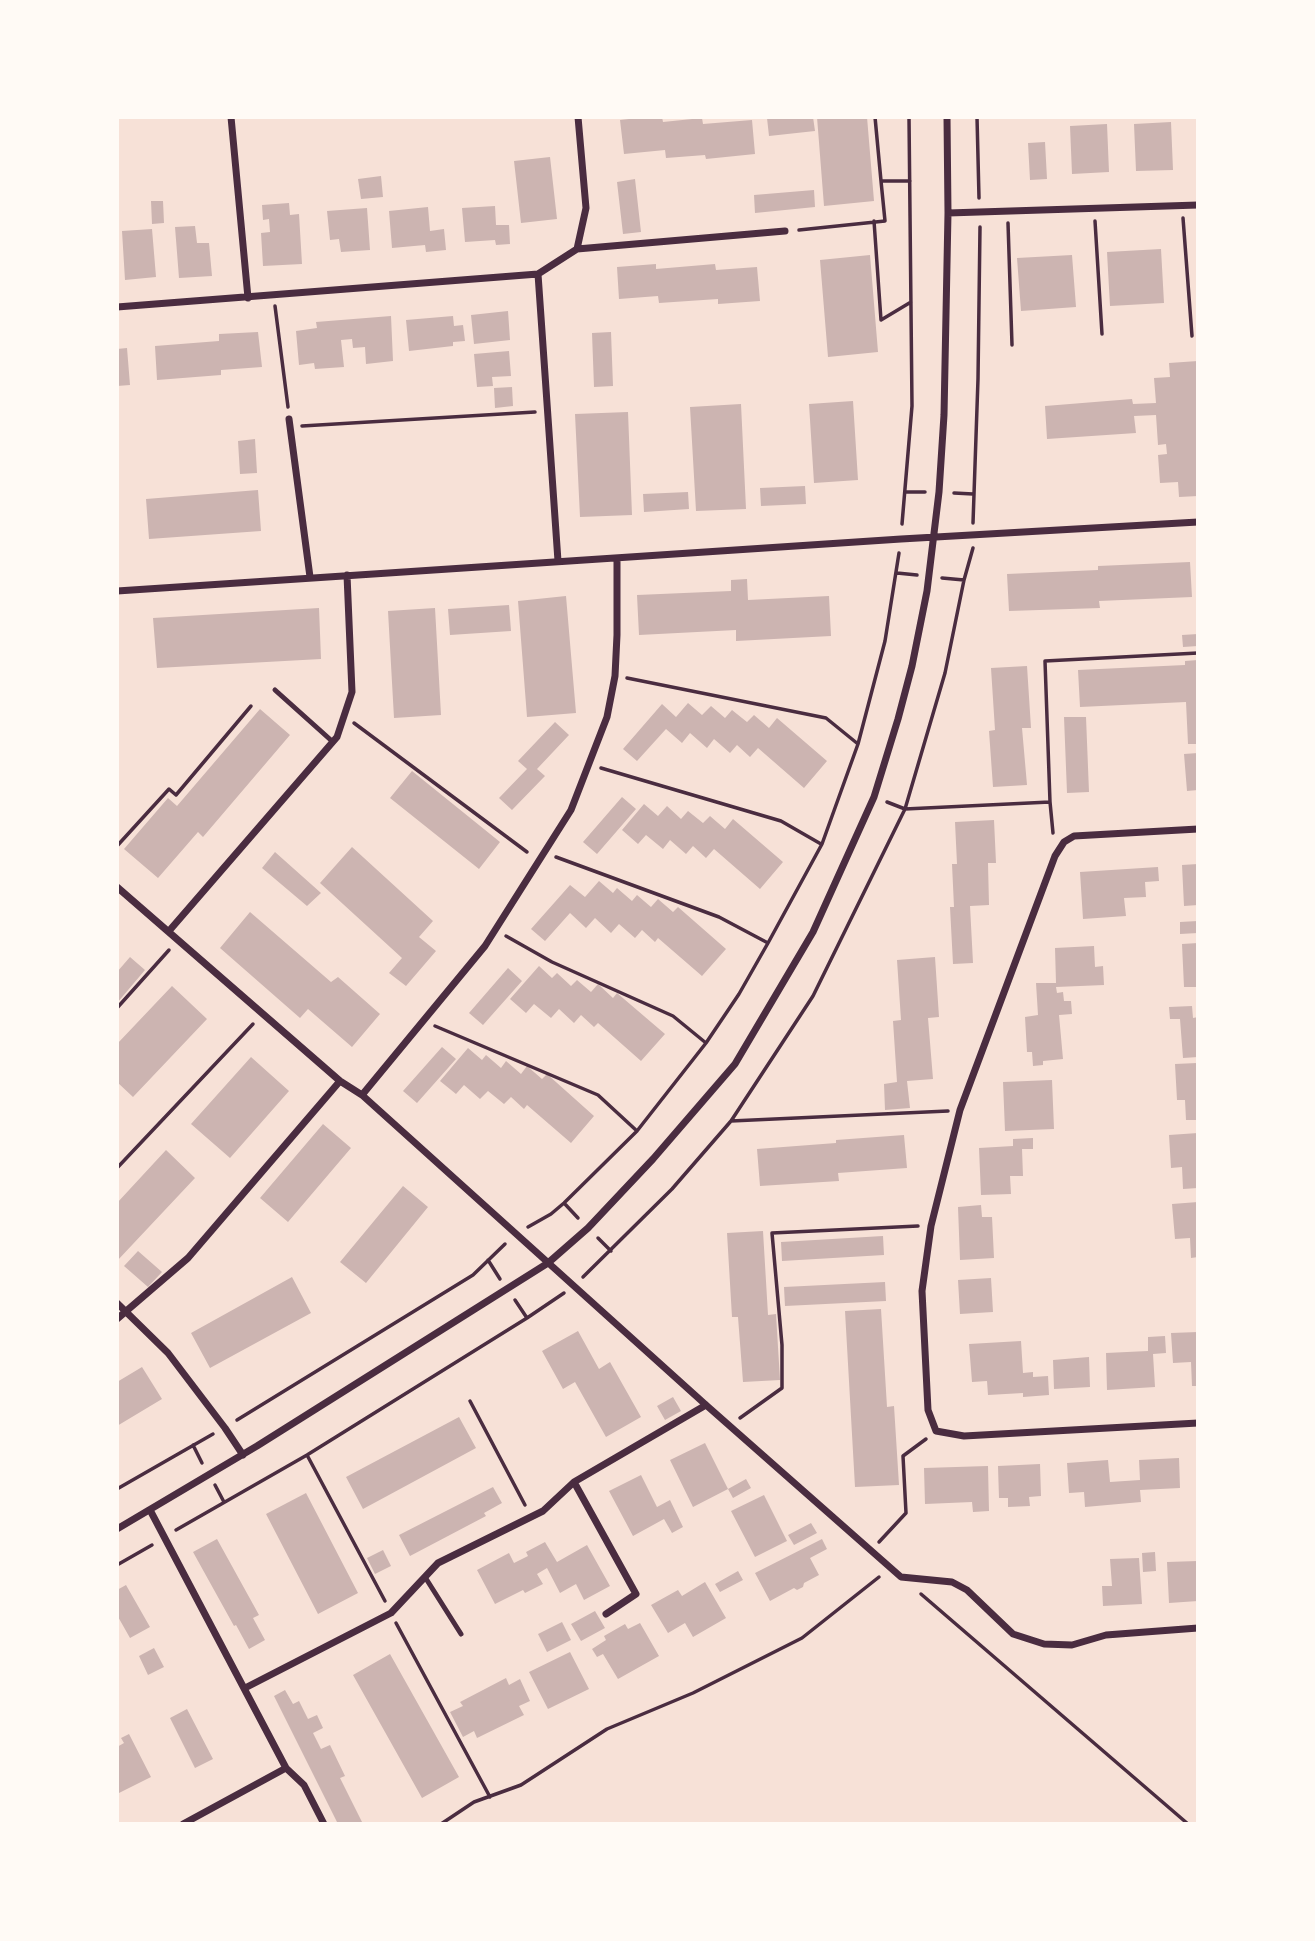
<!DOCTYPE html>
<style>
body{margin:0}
#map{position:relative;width:1315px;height:1941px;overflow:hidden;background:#f7e1d7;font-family:Inter,sans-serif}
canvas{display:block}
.frame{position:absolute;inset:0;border:119px solid #fffaf5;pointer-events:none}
</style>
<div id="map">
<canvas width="1315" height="1941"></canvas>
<div class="frame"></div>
</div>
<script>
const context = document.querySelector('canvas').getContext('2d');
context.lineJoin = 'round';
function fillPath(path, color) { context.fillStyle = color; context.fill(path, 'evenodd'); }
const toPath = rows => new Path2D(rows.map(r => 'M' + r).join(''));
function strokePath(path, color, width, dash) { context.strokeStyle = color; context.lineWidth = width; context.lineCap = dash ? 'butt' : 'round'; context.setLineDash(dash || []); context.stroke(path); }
const building = toPath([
 [647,117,662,117,663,122,702,118,703,124,752,120,755,154,706,159,705,155,666,158,665,150,624,154,620,120],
 [813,117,815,131,769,136,767,118],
 [817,117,867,117,874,201,824,206],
 [1171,122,1173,170,1136,171,1134,124],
 [1107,124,1109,172,1072,174,1070,126],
 [1045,142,1047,179,1030,180,1028,143],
 [550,157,557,219,521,223,514,161],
 [381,176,383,197,361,199,358,179],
 [635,179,641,232,623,234,617,182],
 [814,190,815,207,755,213,754,195],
 [151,201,163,201,164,223,152,224],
 [289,203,290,215,299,214,302,264,263,266,261,233,270,232,269,219,263,220,262,205],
 [495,206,496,225,509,225,510,244,496,245,495,240,465,242,462,208],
 [428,207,430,231,444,229,446,250,426,252,425,245,392,248,389,211],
 [367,208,370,250,341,252,339,239,330,240,327,211],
 [195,226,197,243,209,243,212,276,179,278,175,227],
 [152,229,156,277,125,280,122,231],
 [1161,249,1164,303,1110,306,1107,252],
 [870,255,878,352,828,357,820,260],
 [1072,255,1076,307,1021,311,1017,258],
 [656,264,656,269,715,264,716,270,757,267,760,301,718,304,718,299,659,303,658,296,619,299,617,267],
 [508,311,510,340,474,344,471,315],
 [391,316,393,361,366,364,365,347,353,348,352,339,341,340,344,367,315,369,314,363,299,365,296,331,317,328,316,322],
 [453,316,454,326,463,325,465,341,453,342,453,346,409,351,406,320],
 [258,332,262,367,221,370,221,375,157,380,155,346,219,341,219,334],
 [611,332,613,386,594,387,592,333],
 [127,348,130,385,117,386,117,349],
 [509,351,511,376,492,377,493,386,477,387,474,354],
 [1198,361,1198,496,1179,497,1178,482,1160,483,1158,455,1167,454,1166,444,1158,445,1156,415,1134,416,1136,433,1047,439,1045,406,1132,399,1133,404,1156,403,1154,378,1170,377,1169,363],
 [512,387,513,406,495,408,494,388],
 [853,401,858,480,814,483,809,404],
 [741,404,746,509,696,511,690,407],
 [628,412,632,515,580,517,575,414],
 [255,439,257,473,240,474,238,441],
 [805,486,806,504,761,506,760,488],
 [258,490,261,531,149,539,146,499],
 [688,492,689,509,644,512,643,494],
 [1190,562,1192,597,1099,601,1100,608,1009,611,1007,574,1098,570,1098,566],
 [747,579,748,600,829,596,831,636,736,641,736,630,639,635,637,595,731,591,731,580],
 [566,596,576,713,527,717,518,601],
 [509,605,511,631,450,635,448,609],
 [319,608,321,659,157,668,153,618],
 [435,608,441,715,394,718,388,611],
 [1198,634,1198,646,1183,647,1182,635],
 [1198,660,1198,744,1188,744,1186,702,1080,707,1078,670,1185,665,1185,661],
 [1027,666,1031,728,1022,728,1027,785,993,787,989,731,995,730,991,668],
 [688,703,702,715,711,706,725,718,732,710,747,722,754,715,769,728,777,718,827,761,804,788,758,748,750,757,737,745,730,753,714,739,707,748,690,733,682,743,666,729,637,761,623,749,662,704,676,717],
 [260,709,290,735,203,837,198,832,158,878,124,849,168,798,177,806],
 [1064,717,1086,717,1089,792,1067,793],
 [555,722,569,735,537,769,545,776,512,810,499,798,527,769,518,761],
 [1198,753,1198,790,1187,791,1184,754],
 [412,771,500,842,479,869,390,798],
 [622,797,636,809,597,854,583,842],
 [644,804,658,816,667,806,681,819,688,811,703,823,710,816,725,829,733,819,783,862,760,889,714,849,706,858,693,846,686,854,670,840,663,849,646,835,638,844,622,830],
 [994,820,996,863,988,863,989,905,970,906,973,963,953,964,950,907,954,907,952,864,957,864,955,822],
 [352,847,433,921,419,937,436,951,406,986,389,973,402,958,320,883],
 [275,852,321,893,307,906,262,868],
 [1198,864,1198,905,1184,906,1182,865],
 [1158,867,1159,881,1145,882,1146,897,1124,898,1126,916,1083,919,1080,872],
 [599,881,613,893,617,888,632,901,637,895,651,907,658,899,673,912,678,907,726,949,702,976,658,938,655,942,642,930,635,938,619,924,611,933,595,918,586,928,570,913,545,941,531,929,570,885,585,897],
 [250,912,331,982,338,977,380,1014,352,1047,308,1009,300,1018,220,948],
 [1198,921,1198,933,1180,934,1180,922],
 [1198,943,1198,987,1184,987,1182,944],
 [1094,946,1095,967,1103,966,1104,985,1056,987,1057,993,1063,992,1064,1001,1071,1001,1072,1014,1059,1015,1063,1059,1043,1061,1043,1065,1033,1066,1032,1052,1027,1052,1025,1017,1038,1015,1036,983,1056,983,1055,948],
 [130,957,145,970,117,1003,117,972],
 [935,957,939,1017,928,1018,933,1079,907,1081,910,1108,885,1110,884,1084,897,1082,893,1021,901,1020,897,960],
 [539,966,552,978,557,973,571,986,577,980,591,992,598,984,613,998,617,993,665,1034,641,1061,598,1023,594,1027,581,1015,574,1023,559,1009,551,1018,534,1004,526,1013,510,999],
 [508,968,522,981,483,1025,469,1013],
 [172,986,207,1019,133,1097,117,1082,117,1044],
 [1192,1006,1193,1018,1198,1017,1198,1057,1183,1058,1180,1019,1170,1019,1169,1007],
 [442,1047,456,1059,417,1103,403,1091],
 [468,1048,482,1060,486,1055,501,1068,506,1061,521,1074,527,1066,542,1079,547,1074,594,1116,571,1143,527,1105,524,1109,511,1097,504,1104,488,1091,480,1099,464,1085,456,1094,440,1081],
 [251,1057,289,1091,230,1158,191,1124],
 [1197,1063,1198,1120,1186,1120,1185,1100,1177,1100,1175,1064],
 [1052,1080,1054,1129,1005,1131,1003,1082],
 [323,1124,351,1148,288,1222,260,1198],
 [1198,1133,1198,1188,1183,1189,1182,1167,1171,1168,1169,1135],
 [904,1135,907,1168,838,1173,839,1181,760,1186,757,1149,836,1143,836,1140],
 [1033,1138,1033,1149,1022,1149,1023,1176,1010,1176,1011,1194,981,1195,979,1148,1013,1146,1013,1139],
 [166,1150,195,1178,117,1261,117,1203],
 [403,1186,428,1207,366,1283,340,1262],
 [1198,1202,1198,1257,1191,1258,1190,1238,1175,1239,1172,1204],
 [981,1205,982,1217,992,1217,994,1258,960,1260,958,1207],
 [763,1231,768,1315,776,1314,780,1380,743,1382,738,1317,732,1317,727,1233],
 [883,1236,884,1255,782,1261,781,1242],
 [138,1251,162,1272,148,1287,124,1266],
 [292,1277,311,1313,210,1368,191,1333],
 [991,1278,993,1312,960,1314,958,1280],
 [885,1282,886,1301,785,1306,784,1287],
 [881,1309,887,1407,894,1406,899,1485,855,1487,845,1311],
 [578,1331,599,1369,610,1362,641,1417,606,1437,575,1382,563,1389,542,1351],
 [1198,1332,1198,1386,1192,1386,1191,1362,1173,1363,1171,1333],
 [1165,1336,1166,1353,1153,1354,1155,1387,1107,1390,1106,1353,1148,1351,1148,1337],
 [1021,1341,1023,1373,1033,1372,1033,1377,1048,1376,1049,1395,1023,1397,1023,1393,988,1395,987,1381,972,1382,969,1344],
 [1089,1357,1090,1387,1054,1389,1053,1360],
 [142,1367,162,1399,117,1426,117,1382],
 [673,1397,681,1411,665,1420,657,1406],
 [459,1417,476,1448,363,1509,346,1477],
 [705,1443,728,1489,693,1507,670,1460],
 [1179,1458,1180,1488,1140,1490,1141,1502,1085,1507,1084,1492,1069,1493,1067,1463,1108,1460,1110,1482,1140,1480,1139,1460],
 [1040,1464,1041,1496,1029,1497,1030,1506,1008,1507,1008,1498,999,1498,998,1466],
 [988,1466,989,1511,973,1512,972,1502,925,1504,924,1468],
 [641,1475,657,1507,670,1500,683,1527,672,1533,664,1519,633,1536,609,1491],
 [746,1479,751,1488,733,1498,728,1489],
 [493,1487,502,1503,484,1513,486,1516,410,1556,399,1535],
 [306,1493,358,1593,318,1614,266,1514],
 [764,1495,787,1541,755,1557,731,1511],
 [811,1523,817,1533,794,1545,788,1535],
 [217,1539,259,1615,253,1618,265,1640,249,1649,236,1625,234,1626,193,1552],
 [822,1539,827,1549,810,1558,819,1575,804,1583,803,1587,797,1590,794,1588,770,1601,755,1573],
 [545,1542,557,1562,587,1545,610,1586,584,1600,576,1584,560,1593,547,1568,537,1574,543,1584,525,1593,523,1590,495,1604,477,1570,509,1553,514,1563,528,1556,526,1552],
 [383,1550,391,1566,375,1574,367,1558],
 [1155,1552,1156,1571,1143,1572,1142,1553],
 [1139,1558,1142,1604,1103,1606,1102,1586,1112,1586,1110,1559],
 [1198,1561,1198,1601,1169,1603,1167,1562],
 [738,1571,743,1580,720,1592,715,1584],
 [705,1582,726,1618,693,1637,685,1623,668,1633,651,1605,678,1590,682,1596],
 [126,1585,150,1627,130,1638,117,1615,117,1590],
 [595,1611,605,1628,581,1641,571,1624],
 [562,1622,571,1640,547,1652,538,1634],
 [640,1623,659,1656,618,1679,603,1654,597,1657,592,1649,606,1640,604,1636,625,1624,628,1629],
 [154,1648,164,1667,148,1675,139,1656],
 [570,1652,589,1689,548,1709,529,1672],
 [390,1654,459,1777,422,1798,353,1675],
 [506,1678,509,1685,520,1679,530,1701,519,1706,524,1715,477,1738,474,1731,463,1737,450,1712,463,1706,460,1702],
 [285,1690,293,1704,299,1701,308,1719,317,1715,323,1728,313,1733,321,1749,330,1745,345,1776,340,1778,363,1824,338,1824,274,1696],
 [187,1709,213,1759,195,1768,170,1718],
 [129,1734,151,1777,117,1794,117,1747,124,1743,121,1738]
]);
const path = toPath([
 [875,117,881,181],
 [977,117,979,198],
 [1183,218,1192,336],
 [874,221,881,320,911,302],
 [1095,221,1102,334],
 [1008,223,1012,345],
 [799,230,885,221,881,181,910,181],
 [275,306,288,407],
 [302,426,535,412],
 [906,492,925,492],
 [954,493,973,494],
 [973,523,978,379,980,227],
 [902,524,912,406,909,117],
 [897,573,917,575],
 [942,578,964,580],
 [627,678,826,718,858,744],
 [354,723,527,852],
 [601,768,781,821,821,844],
 [887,802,905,809,1050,802,1053,833],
 [1050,802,1045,661,1198,653],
 [117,846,169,789,176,795,251,706],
 [556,857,719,917,768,943],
 [506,936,552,962,673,1016,706,1043],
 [117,1008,169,950],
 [435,1026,598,1095,637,1131],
 [731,1121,948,1111],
 [117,1168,253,1024],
 [564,1203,578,1218],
 [528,1227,551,1214,564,1203,637,1131,706,1043,739,994,768,943,822,844,858,744,885,641,899,553],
 [598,1238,611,1251],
 [488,1260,500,1279],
 [583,1277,672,1189,731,1121,813,996,905,809,945,673,964,580,973,548],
 [515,1300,527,1318],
 [470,1401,525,1505],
 [740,1418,782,1388,782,1345,772,1233,918,1226],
 [237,1420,473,1275,505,1244],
 [193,1445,202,1463],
 [307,1455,385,1601],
 [215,1485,224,1502],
 [117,1489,213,1434],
 [176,1530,307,1455,527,1318,564,1293],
 [879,1542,906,1513,903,1456,926,1439],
 [117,1565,152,1545],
 [921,1594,1188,1824],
 [396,1623,490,1797],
 [441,1824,474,1802,521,1785,607,1729,693,1693,802,1638,879,1577]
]);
const service = toPath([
 [275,690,333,742],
 [425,1577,461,1634]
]);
const minor = toPath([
 [231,117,248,298],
 [948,213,1198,205],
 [577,249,785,231],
 [117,307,538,274],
 [289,419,310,577],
 [558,561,538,274,577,249,586,208,578,117],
 [117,591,901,539,1198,522],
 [1198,829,1074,836,1064,842,1055,856,960,1110,931,1226,922,1291,928,1410,936,1431,964,1436,1198,1423],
 [117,887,340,1081,362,1095,706,1405,901,1577,952,1582,967,1590,1013,1634,1044,1644,1072,1645,1106,1635,1198,1628],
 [169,931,337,737,352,692,347,575],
 [362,1095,485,946,571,810,607,717,615,676,617,635,617,558],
 [117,1303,168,1353,225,1428,243,1455],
 [117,1319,188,1258,340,1081],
 [574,1482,636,1594,606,1614],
 [150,1510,286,1768,304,1785,324,1824],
 [117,1529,257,1446,548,1263,588,1228,653,1159,735,1064,813,932,874,797,898,719,912,666,927,591,939,492,944,415,948,213,947,117],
 [245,1688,391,1613,438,1563,543,1511,574,1482,706,1405],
 [183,1824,286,1768]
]);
fillPath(building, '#ccb4b1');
strokePath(path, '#4a2c40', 3.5);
strokePath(service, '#4a2c40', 5);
strokePath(minor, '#4a2c40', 7);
</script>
